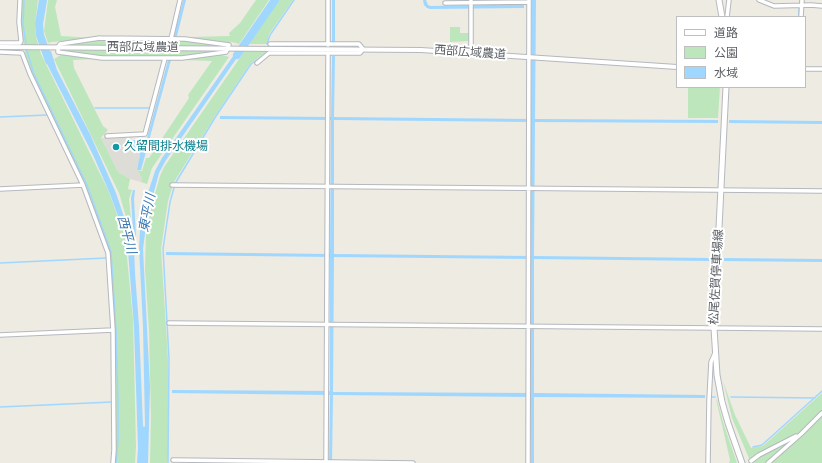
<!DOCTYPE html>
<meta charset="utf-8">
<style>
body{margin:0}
#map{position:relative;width:822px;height:463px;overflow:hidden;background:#eeebe2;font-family:"Sofia Sans Condensed","Noto Sans JP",sans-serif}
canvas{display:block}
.legend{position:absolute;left:676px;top:16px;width:130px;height:72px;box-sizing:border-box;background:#fff;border:1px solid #bdbfc1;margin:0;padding:5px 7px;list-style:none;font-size:12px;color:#5a5e63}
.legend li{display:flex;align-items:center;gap:8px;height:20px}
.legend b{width:20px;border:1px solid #bdbfc1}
</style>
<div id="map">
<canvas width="822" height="463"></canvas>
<ul class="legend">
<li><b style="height:5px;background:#fff"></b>道路</li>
<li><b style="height:11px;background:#bde6bd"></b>公園</li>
<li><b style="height:11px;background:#a0d7ff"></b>水域</li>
</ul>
</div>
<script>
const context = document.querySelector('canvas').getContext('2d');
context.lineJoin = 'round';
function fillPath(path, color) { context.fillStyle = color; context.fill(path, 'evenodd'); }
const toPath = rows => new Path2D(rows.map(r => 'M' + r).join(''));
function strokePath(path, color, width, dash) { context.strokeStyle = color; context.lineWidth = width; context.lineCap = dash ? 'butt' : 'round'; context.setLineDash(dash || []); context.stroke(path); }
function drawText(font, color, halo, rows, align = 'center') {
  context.font = font + ' "Sofia Sans Condensed","Noto Sans JP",sans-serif'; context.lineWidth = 4; context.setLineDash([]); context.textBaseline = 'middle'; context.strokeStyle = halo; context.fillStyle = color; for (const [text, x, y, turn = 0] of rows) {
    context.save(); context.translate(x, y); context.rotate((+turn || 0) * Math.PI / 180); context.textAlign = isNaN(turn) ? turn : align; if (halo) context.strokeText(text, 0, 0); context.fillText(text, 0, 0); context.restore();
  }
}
const industrial = toPath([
 [132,136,130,145,134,148,141,149,137,170,142,178,141,182,130,179,118,172,101,138]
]);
const green = toPath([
 [22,0,38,0,35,24,36,37,41,54,109,192,125,237,133,319,136,447,135,463,114,463,116,450,116,402,114,331,110,253,86,186,31,74,25,53,21,22],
 [48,0,57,0,55,7,61,36,94,38,103,40,185,41,191,37,230,36,229,33,240,23,256,0,269,0,239,44,232,42,220,45,218,51,222,55,229,57,152,168,147,184,141,182,142,178,137,170,142,171,146,158,149,158,189,98,188,95,212,61,185,60,184,56,102,56,96,59,73,60,74,68,103,126,108,130,101,138,118,172,130,179,128,189,132,190,129,199,131,219,127,220,119,193,54,59,61,55,65,54,63,41,51,42,48,43,44,31],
 [279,0,293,0,269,34,267,44,249,44],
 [450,27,460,27,460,33,469,33,469,41,450,42],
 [244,52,266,52,250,64,215,116,174,182,168,201,161,249,168,359,168,460,167,463,150,463,151,416,149,331,145,269,146,233,152,204,160,176,164,167],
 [688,87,720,87,718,118,688,118],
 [723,381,735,415,751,448,763,446,822,393,822,463,751,463,732,418],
 [716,399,717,400,724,425,737,463,729,463,730,460]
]);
const water = toPath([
 [183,0,186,0,177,36,174,36],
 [332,0,335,0,335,43,332,43],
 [423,0,426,0,428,5,431,6,524,4,524,8,430,9,427,8,424,5],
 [532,0,536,0,535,119,718,120,718,123,535,122,534,256,710,258,710,261,534,259,534,393,705,395,705,398,534,397,534,463,531,463,530,397,333,395,332,463,329,463,330,395,172,393,172,390,330,391,330,257,166,255,166,252,330,254,331,120,220,119,220,116,331,117,332,56,335,56,334,117,531,119],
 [334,120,531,122,531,256,334,254],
 [334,257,531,259,531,393,333,392],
 [43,51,51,51,57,70,90,134,116,193,129,232,131,236,133,231,131,198,133,190,135,190,134,199,136,237,134,248,135,273,139,326,143,426,144,427,145,426,143,326,139,248,140,231,147,196,155,171,162,158,236,52,241,52,166,160,159,173,147,218,143,249,150,387,148,463,137,463,138,448,134,327,128,251,126,238,110,194,93,155,48,66],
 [168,60,171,60,141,170,137,170,141,149,134,147,130,145,131,140,141,140,142,138,147,138],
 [729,120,822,121,822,124,729,123],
 [722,258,822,259,822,262,722,261]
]);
const stream = toPath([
 [24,0,23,24,27,51,34,74,87,185,111,252,116,330,118,402,118,440,116,463],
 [800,0,800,3],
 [799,7,799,17],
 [267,44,270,35,294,0],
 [95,108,150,108],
 [0,117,47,115],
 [176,182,216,116,251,64,267,53],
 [0,263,106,258],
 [712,397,715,397],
 [731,397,815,398],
 [0,407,112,402],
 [753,447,762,445,822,391],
 [168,463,169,359,163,249,170,202,174,188]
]);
const river = toPath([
 [43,0,39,24,40,35,49,61],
 [237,55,275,0]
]);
const minor = toPath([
 [328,0,328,45],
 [759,0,774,6,811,5,822,6],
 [471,1,471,53],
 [445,3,529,2],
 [727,17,729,0],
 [801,17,802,0],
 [100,38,185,39,229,45,226,52,182,58,102,58,58,52,58,47,60,44,100,38],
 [171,39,180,0],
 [0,43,20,43,21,41,19,22,20,0],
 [0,52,22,53,30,74,83,185,108,253,113,330],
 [257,63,269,53,360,53,363,49,359,44,270,44],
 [805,69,822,69],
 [107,136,145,134,165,58],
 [172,185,822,191],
 [0,189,83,185],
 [169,323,822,329],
 [0,335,113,330,114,450,113,463],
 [173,460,413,463],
 [751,461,759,455,796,436],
 [326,463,328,53],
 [528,463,529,0],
 [708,463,709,400,711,362,715,353],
 [768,463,801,434,822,413]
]);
const tertiary = toPath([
 [0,47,421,50,677,67]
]);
const secondary = toPath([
 [719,0,722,17],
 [726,87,714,328,717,375,722,402,728,423,742,463]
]);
const markers = [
 [116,147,4,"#0f9aa8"]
];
const streetNames = [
 ["西部広域農道",143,48],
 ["西部広域農道",470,53,4],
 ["松尾佐賀停車場線",717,277,-87]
];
const cultureNames = [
 ["久留間排水機場",124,147]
];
const waterNames = [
 ["東平川",148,213,-79],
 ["西平川",126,235,75]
];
fillPath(industrial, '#dedcd6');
fillPath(green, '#bde6bd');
fillPath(water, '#a0d7ff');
strokePath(stream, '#a0d7ff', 1.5);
strokePath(river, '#a0d7ff', 8);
strokePath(minor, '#b5b8bd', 5.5);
strokePath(tertiary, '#b5b8bd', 6);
strokePath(secondary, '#b5b9bf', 7);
strokePath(minor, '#fff', 3.5);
strokePath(tertiary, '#fff', 4);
strokePath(secondary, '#fff', 5);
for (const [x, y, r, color] of markers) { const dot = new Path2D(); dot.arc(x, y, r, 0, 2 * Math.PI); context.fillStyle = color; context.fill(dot); strokePath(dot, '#fff', 1.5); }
drawText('12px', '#5a5e63', '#fff', streetNames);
drawText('12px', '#0d838f', '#fff', cultureNames, 'left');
drawText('italic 13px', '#3a77b4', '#fff', waterNames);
</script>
